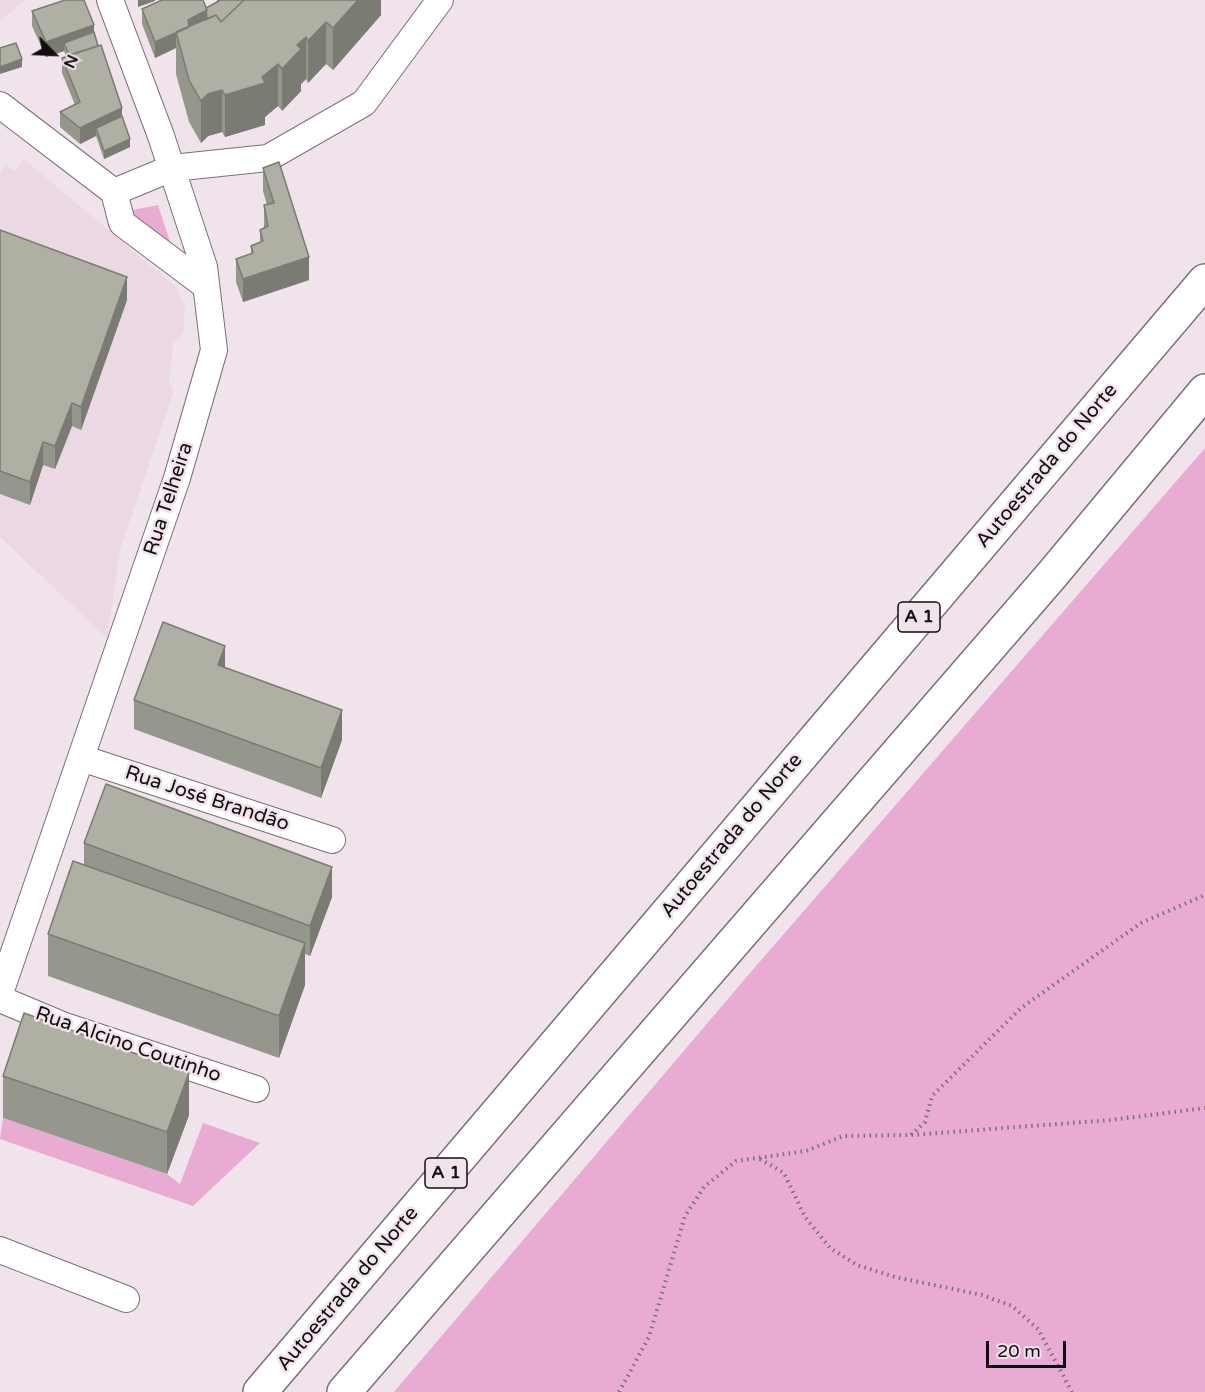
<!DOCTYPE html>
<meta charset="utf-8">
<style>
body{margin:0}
#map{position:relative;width:1205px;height:1392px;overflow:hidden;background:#f1e3eb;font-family:"Varela Round",sans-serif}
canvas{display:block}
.north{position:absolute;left:24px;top:24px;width:60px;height:60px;-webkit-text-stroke:4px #f1e3eb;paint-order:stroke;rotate:114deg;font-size:16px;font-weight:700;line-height:24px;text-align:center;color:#110d10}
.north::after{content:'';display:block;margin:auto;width:21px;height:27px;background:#110d10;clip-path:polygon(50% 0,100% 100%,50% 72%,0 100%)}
.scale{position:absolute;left:986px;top:1341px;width:80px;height:27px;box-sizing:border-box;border:3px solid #110d10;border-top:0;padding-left:8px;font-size:18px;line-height:21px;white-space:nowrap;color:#110d10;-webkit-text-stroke:4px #f1e3eb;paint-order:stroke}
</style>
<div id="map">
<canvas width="1205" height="1392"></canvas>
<div class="north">N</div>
<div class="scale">20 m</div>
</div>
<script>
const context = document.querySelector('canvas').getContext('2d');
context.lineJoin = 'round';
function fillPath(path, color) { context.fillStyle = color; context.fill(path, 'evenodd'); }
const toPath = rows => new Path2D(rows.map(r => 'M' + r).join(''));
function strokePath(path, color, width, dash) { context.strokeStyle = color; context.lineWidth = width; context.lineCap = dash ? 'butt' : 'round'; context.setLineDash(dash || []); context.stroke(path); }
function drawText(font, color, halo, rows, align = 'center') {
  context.font = font + ' "Varela Round",sans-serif'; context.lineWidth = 5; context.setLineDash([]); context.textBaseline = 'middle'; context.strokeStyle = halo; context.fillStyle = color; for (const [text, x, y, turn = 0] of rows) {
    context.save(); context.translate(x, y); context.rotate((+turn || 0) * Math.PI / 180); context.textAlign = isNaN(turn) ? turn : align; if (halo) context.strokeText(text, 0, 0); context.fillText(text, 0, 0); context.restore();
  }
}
const built = toPath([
 [0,0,25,0,0,21],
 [24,159,177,288,185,308,183,333,173,344,169,380,173,393,120,550,107,638,0,537,0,174,6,165,14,171]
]);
const green = toPath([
 [158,205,172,248,128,211],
 [1205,448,1205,1392,394,1392,750,973],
 [3,1118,167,1174,180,1184,203,1123,260,1143,193,1206,0,1139]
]);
const path = toPath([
 [911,1135,925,1122,932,1096,1021,1008,1141,923,1205,895],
 [760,1159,784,1173,805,1217,830,1248,857,1265,895,1277,982,1295,1012,1306,1038,1329,1072,1392],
 [619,1392,649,1337,685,1216,704,1187,736,1161,806,1151,843,1136,911,1135,1111,1120,1205,1108]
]);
const minor = toPath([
 [0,105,114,192,172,168,268,158,364,103,440,0],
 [114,192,122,223,206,286],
 [81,758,332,840],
 [0,993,177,478,214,350,204,267,161,136,110,0],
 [0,999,62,1025,256,1089],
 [0,1250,126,1299]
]);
const motorway = toPath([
 [260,1392,1205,281],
 [344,1392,1051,576,1205,391]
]);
const wall = toPath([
 [217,0,381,0,381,15,333,70,326,64,308,83,306,79,301,84,301,91,282,111,278,106,265,117,265,125,225,137,222,132,208,136,201,143,189,122,176,74,176,48,155,58,142,24,142,9,206,8,217,2],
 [32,11,94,32,122,116,130,147,104,159,96,136,80,144,60,127,60,112,75,105,62,73,62,58,66,56,64,51,46,57,32,26],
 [263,168,309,280,243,302,236,282,236,259,251,254,251,246,260,242,260,230,264,228,264,205,267,205,263,191],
 [0,230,127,300,81,430,72,426,55,469,43,465,30,505,0,494],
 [225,668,342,740,321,798,134,729,134,700],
 [84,843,332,897,310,956,305,954,305,985,279,1058,48,976,48,934,84,864],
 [3,1076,189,1115,167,1174,3,1118]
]);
const shadedWall = toPath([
 [138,0,155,0,155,1,138,7],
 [358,0,381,0,381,15,333,70,333,28],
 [207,10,207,25,189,35,188,20],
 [326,22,326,64,308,83,308,41],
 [94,25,94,40,64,43,64,51,46,57,46,42],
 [176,32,176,48,155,58,155,42],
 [306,37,306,79,301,84,301,91,282,111,282,69,297,45],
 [22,59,22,67,0,74,0,67],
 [278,64,278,106,265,117,265,125,225,137,225,95,262,77],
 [222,90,222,132,208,136,201,143,201,101,208,94],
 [122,108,122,124,96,128,96,136,80,144,80,128],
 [130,139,130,147,104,159,104,151],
 [309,257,309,280,243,302,243,279],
 [127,277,127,300,81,430,81,407],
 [72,403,72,426,55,469,55,446],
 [43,442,43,465,30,505,30,482],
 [225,646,225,675,218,665],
 [342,710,342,740,321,798,321,768],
 [332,867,332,897,310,956,310,926],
 [305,943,305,985,279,1058,279,1016],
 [189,1073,189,1115,167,1174,167,1132]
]);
const building = toPath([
 [65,0,84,0,94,25,46,42,32,11,65,0],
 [162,0,203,0,207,10,188,20,189,27,155,42,142,9,162,0],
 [218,0,244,0,221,22,216,15,205,20,204,19,207,18,206,8,219,1,218,0],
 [244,0,358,0,333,28,326,22,308,41,306,37,297,45,301,49,282,69,278,64,262,77,265,83,225,95,222,90,208,94,201,101,189,80,176,32,216,15,221,22,244,0],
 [94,32,98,46,69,55,64,43,94,32],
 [16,43,22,59,0,67,0,48,16,43],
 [101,45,122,108,80,128,60,112,80,102,62,58,101,45],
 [122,116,130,139,104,151,96,128,122,116],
 [279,162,309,257,243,279,236,259,253,253,251,246,263,241,260,230,268,226,264,205,274,203,263,168,279,162],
 [0,230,127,277,81,407,72,403,55,446,43,442,30,482,0,471,0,230],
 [163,622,225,646,218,665,342,710,321,768,134,700,163,622],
 [106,784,332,867,310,926,84,843,106,784],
 [73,861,305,943,279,1016,48,934,73,861],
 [24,1013,189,1073,167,1132,3,1076,24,1013]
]);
const shields = [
 [919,617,42],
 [446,1173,42]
];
const shieldNames = [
 ["A 1",919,617],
 ["A 1",446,1173]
];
const streetNames = [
 ["Autoestrada do Norte",1047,466,-50],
 ["Rua Telheira",169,499,-72],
 ["Rua José Brandão",207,799,18],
 ["Autoestrada do Norte",732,836,-50],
 ["Rua Alcino Coutinho",128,1045,19],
 ["Autoestrada do Norte",348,1289,-50]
];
fillPath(built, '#ecd7e4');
fillPath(green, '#e9abd3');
strokePath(minor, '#7b6f76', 28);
strokePath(motorway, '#7b6f76', 36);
strokePath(path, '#787075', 4, [1.5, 4.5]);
strokePath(minor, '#fff', 26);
strokePath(motorway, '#fff', 33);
fillPath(wall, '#96978c');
fillPath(shadedWall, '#7a7b72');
fillPath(building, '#afb0a3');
strokePath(building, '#7a7b72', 1.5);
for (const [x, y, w] of shields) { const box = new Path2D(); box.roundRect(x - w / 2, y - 15, w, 30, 4.5); context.fillStyle = '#f1e3eb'; context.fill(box); strokePath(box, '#110d10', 1.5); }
drawText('bold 18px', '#110d10', null, shieldNames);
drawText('20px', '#110d10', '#f1e3eb', streetNames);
</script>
